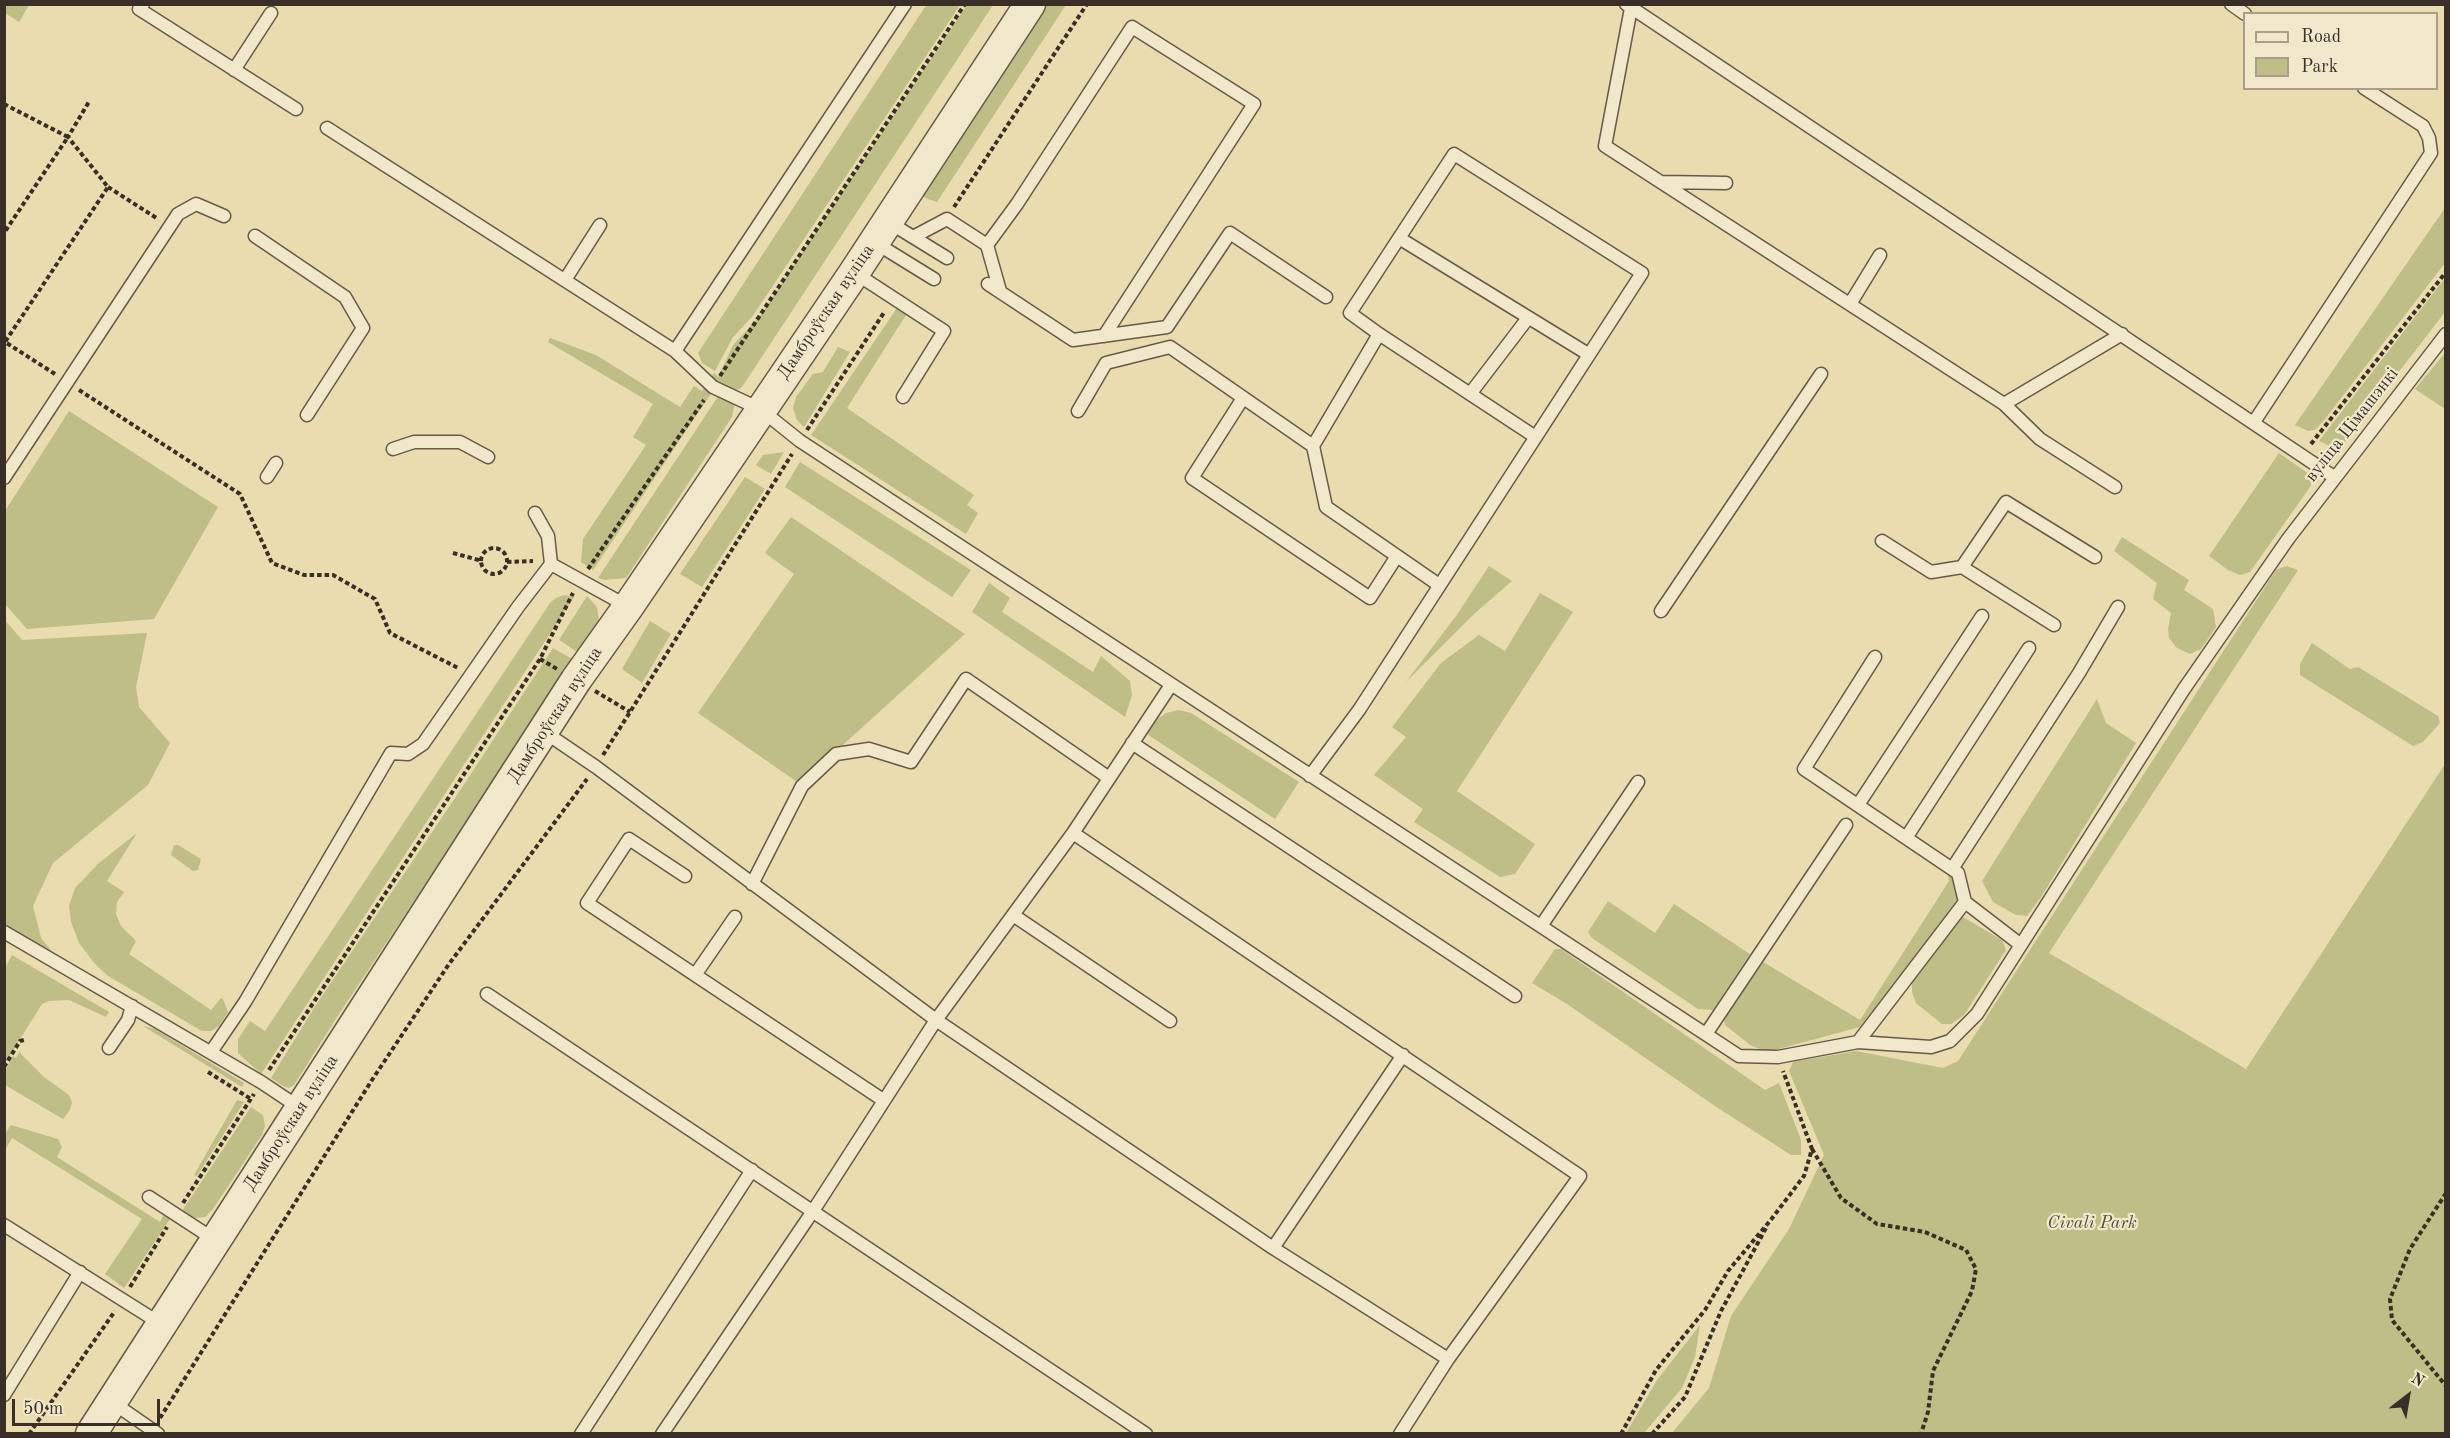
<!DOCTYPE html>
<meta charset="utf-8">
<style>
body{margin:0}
#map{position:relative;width:2450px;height:1438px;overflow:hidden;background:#e9dcaf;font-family:"Old Standard TT",serif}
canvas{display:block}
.frame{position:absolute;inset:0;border:6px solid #3a2f27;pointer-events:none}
.legend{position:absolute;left:2243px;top:12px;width:195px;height:78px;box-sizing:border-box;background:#f1e8cb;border:2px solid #a89e89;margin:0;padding:8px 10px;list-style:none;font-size:18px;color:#3a2f27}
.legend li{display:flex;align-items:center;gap:12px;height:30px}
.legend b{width:30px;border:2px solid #a89e89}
.north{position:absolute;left:2378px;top:1366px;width:60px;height:60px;-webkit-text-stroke:4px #f1e8cb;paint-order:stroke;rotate:31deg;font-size:16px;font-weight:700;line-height:24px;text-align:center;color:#3a2f27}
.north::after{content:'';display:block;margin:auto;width:21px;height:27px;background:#3a2f27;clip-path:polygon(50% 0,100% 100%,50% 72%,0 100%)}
.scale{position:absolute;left:12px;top:1399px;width:148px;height:27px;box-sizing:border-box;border:3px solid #3a2f27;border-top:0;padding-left:8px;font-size:18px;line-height:21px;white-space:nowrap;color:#3a2f27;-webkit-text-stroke:4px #f1e8cb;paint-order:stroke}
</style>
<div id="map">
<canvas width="2450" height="1438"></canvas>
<div class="frame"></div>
<ul class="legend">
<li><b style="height:8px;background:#f1e8cb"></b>Road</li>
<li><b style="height:16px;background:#bebe86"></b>Park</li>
</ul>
<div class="north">N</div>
<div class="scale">50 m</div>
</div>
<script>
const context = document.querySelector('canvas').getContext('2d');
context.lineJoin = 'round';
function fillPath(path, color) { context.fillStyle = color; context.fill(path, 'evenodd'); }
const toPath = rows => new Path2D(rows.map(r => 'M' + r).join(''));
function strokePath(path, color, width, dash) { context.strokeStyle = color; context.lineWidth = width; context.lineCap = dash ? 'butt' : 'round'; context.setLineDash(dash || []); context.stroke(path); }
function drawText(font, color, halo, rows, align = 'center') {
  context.font = font + ' "Old Standard TT",serif'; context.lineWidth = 4.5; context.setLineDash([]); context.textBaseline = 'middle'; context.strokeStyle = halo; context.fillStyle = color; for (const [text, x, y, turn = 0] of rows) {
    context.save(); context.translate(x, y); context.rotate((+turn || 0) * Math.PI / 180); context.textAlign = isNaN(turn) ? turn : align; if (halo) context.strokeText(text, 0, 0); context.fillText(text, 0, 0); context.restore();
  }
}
const green = toPath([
 [927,4,960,5,752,317,733,337,715,371,702,363,698,353],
 [4,5,5,4,29,5,19,22,5,13],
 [967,5,993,5,744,384,740,389,735,390,724,384,716,386,593,570,581,562,583,539,646,445,633,437,653,404,548,342,550,338,596,355,680,407,694,386,702,391,714,373,718,377,733,345,761,315],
 [1045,5,1066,5,937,202,923,197,921,190],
 [2445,208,2445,263,2325,419,2315,430,2308,431,2295,425],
 [2445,278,2445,312,2344,443,2332,447,2319,441],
 [897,308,906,315,847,408,974,495,967,505,978,513,966,534,811,435],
 [838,347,850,352,804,427,797,420,793,408,796,397,813,374,823,372],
 [2445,353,2445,409,2415,389],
 [725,386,735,402,732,417,626,578,605,580,598,578],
 [69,411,218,507,154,619,27,629,5,604,5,511],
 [784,452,771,474,756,465,763,455],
 [2279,453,2309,474,2312,480,2310,487,2250,572,2240,575,2228,570,2209,556],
 [800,462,971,570,952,597,785,487],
 [745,477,765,489,702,587,680,574],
 [791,517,965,634,800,784,698,713,794,574,765,553],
 [2122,537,2189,580,2184,590,2213,609,2216,627,2201,649,2190,654,2177,648,2169,638,2168,629,2171,613,2153,599,2157,583,2114,551],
 [1489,566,1512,581,1474,614,1406,682,1456,616],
 [2286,566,2298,570,2049,953,2246,1069,2445,764,2445,1433,1672,1433,1709,1388,1731,1316,1789,1229,1824,1155,1789,1071,1793,1062,1856,1051,1943,1068,1958,1061,2276,570],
 [989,583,1010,598,1002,612,1093,672,1101,656,1130,681,1132,695,1125,717,972,612],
 [1540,593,1573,612,1457,791,1535,844,1515,874,1500,877,1414,822,1423,809,1374,775,1406,737,1392,727,1441,663,1479,635,1505,651],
 [564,595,574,597,261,1074,238,1053,238,1039,250,1021,265,1031,550,603,556,598],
 [587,596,597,607,599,621,579,653,559,640],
 [4,619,22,640,147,633,136,687,139,707,170,743,148,785,53,863,33,906,41,938,50,949,52,957,5,927],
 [650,621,671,634,642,683,622,669],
 [2312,643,2350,669,2358,667,2438,716,2440,723,2423,742,2413,746,2300,675,2300,664],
 [553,648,574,660,339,1014,294,1085,289,1088,283,1086,271,1078,314,1008,467,780],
 [2097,699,2106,723,2136,743,2041,897,2027,916,2016,915,1993,902,1982,881],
 [1179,710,1191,713,1299,782,1275,819,1147,734,1156,720,1166,713],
 [137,833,107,881,124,892,117,902,116,914,121,926,136,941,129,954,211,1010,221,998,223,999,228,1012,219,1026,211,1031,202,1031,108,976,95,964,79,943,71,922,69,906,75,888,99,863],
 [174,845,178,845,201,859,198,870,193,871,171,855],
 [1947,871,1960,891,1958,901,1860,1027,1767,1052,1750,1045,1725,1025,1724,1019,1763,962,1860,1020,1949,881],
 [1608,901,1655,933,1674,904,1750,954,1713,1010,1698,1009,1592,938,1588,932],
 [1963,917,2002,940,2006,950,1964,1015,1951,1024,1942,1024,1916,1003,1912,992,1912,980,1955,921],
 [1555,949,1561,949,1765,1090,1779,1083,1801,1140,1801,1155,1791,1155,1715,1106,1567,1004,1532,983],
 [12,955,109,1012,106,1017,69,1000,49,1001,42,1004,5,1063,5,968],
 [143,1026,155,1029,244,1083,242,1087],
 [20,1051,21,1054,44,1077,69,1095,72,1102,70,1110,63,1119,5,1085,5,1071,13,1056,16,1058],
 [237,1100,244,1102,197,1176,194,1175],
 [251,1107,263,1115,265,1126,262,1135,213,1209,205,1217,195,1218,182,1211],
 [11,1125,58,1139,62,1147,57,1157,160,1222,166,1211,172,1216,124,1288,105,1274,142,1219,12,1138,5,1150,5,1134],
 [1700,1325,1695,1357,1682,1388,1644,1433,1626,1433,1657,1380]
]);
const path = toPath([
 [4,104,68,137,4,233],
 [108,187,158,219],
 [954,207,1087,4],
 [55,374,5,342,108,187,68,137,90,100],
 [720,376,965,4],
 [79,390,240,494,272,563,304,575,333,575,375,599,390,633,458,668],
 [807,430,885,311],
 [2311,444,2446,272],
 '481 561a13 13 0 1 1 26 0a13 13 0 1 1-26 0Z',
 [453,553,482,561],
 [507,562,533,561],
 [588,569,704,400],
 [540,659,557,669],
 [595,691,630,712],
 [603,755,792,454],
 [4,1067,20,1041,24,1040],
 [269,1070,540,659,573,593],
 [208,1072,251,1099],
 [1812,1149,1841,1198,1877,1224,1925,1232,1966,1250,1976,1269,1972,1291,1933,1371,1928,1412,1921,1434],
 [2446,1193,2410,1249,2390,1299,2392,1320,2446,1386],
 [183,1203,254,1094],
 [130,1287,167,1227],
 [160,1418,372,1080,449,964,587,779],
 [29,1434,115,1311],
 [1621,1434,1656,1370,1705,1310,1728,1271,1770,1221,1804,1176,1812,1149,1783,1071],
 [1652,1434,1685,1397,1721,1311,1766,1228]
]);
const service = toPath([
 [143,4,139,9,296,109],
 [1626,4,2334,477],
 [2231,4,2245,14],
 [1631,8,1605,146,2004,404,2122,334],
 [234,70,271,13],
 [327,128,675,351,713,387,760,409,800,441,1739,1056,1778,1057,1858,1042,1931,1047,1950,1041,1977,1014,2184,689,2288,539,2446,334],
 [1662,182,1726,183],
 [887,221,947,258],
 [255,236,345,297,363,328,307,415],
 [913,237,947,219,987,245,1000,291],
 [1399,238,1588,354],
 [874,242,934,279],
 [987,245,1017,204,1132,27,1254,104,1104,336],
 [855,273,944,331,903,397],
 [565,280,600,225],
 [988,284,1073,340,1167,327,1230,233,1326,297],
 [1850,304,1880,255],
 [1379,334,1313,446,1326,507,1439,585],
 [675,351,905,4],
 [1470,394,1528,318],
 [1243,398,1192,478,1370,598,1397,556],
 [2004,404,2040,439,2115,487],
 [1078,411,1106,363,1170,347,1313,446],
 [2254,422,2431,153,2429,138,2423,126,2364,88],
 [393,449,414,442,460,442,488,457],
 [267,477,276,463],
 [4,478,178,214,196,204,224,216],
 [1882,541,1931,572,1962,567,2006,502,2095,557],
 [551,564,627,606],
 [1962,567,2054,625],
 [1661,611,1821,374],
 [1875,657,1804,769,1958,873,1965,902],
 [543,731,596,767,936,1020,1073,833,1171,685],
 [1132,743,1515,996],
 [1310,776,1359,710,1642,273,1454,154,1350,313,1379,334,1534,436],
 [1858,805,1982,616],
 [1073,833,1580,1176,1448,1359,1400,1434],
 [1906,838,2029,648],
 [1952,869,2079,673,2118,607],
 [685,876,629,839,587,903,883,1100],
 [752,884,802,786,836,754,869,749,911,762,966,679,1109,778],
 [1013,915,1170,1021],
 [1541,926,1638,782],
 [4,932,261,1082,300,1108],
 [695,975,735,917],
 [487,994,1146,1434],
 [1706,1034,1846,825],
 [1858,1042,1965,902,2021,945],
 [109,1048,128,1020,132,1006],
 [211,1052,245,1002,391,753,408,754,423,744,518,607,551,564,548,536,535,513],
 [149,1197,215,1240],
 [4,1225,161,1324],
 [1273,1248,1403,1055],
 [4,1395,80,1272],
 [112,1402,158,1434],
 [581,1434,752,1170],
 [662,1434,813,1211,936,1020,1273,1248,1448,1359]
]);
const tertiary = toPath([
 [91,1434,576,680,628,607,854,273,1030,4]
]);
const streetNames = [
 ["Дамброўская вуліца",826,312,-56],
 ["вуліца Цімашэнкі",2352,425,-52],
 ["Дамброўская вуліца",555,715,-57],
 ["Дамброўская вуліца",291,1123,-57]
];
const parkNames = [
 ["Civali Park",2092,1223]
];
fillPath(green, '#bebe86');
strokePath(service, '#665a49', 15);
strokePath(tertiary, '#665a49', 33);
strokePath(path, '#3a2f27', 4, [4.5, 3]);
strokePath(service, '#f1e8cb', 12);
strokePath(tertiary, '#f1e8cb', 30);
drawText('18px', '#3a2f27', '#f1e8cb', streetNames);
drawText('italic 18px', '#544c3a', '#f1e8cb', parkNames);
</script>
